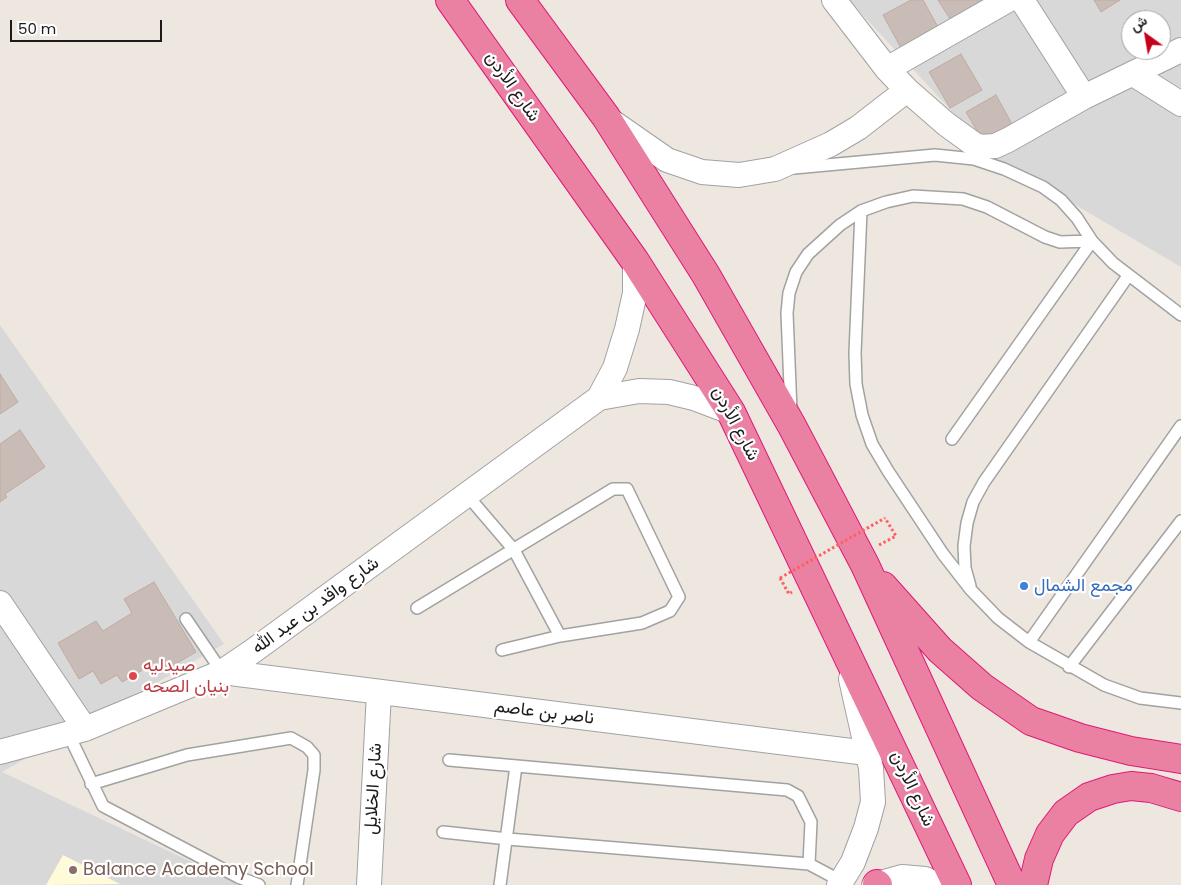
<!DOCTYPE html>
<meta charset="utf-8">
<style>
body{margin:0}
#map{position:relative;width:1181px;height:885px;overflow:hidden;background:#ede7df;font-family:Poppins,Vazirmatn,sans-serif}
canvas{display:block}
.north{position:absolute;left:1121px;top:10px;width:50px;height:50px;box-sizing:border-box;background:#fff;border:1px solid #a4a4a4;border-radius:50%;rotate:328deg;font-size:14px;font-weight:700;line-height:20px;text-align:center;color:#1b1b1b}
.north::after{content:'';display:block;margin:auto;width:18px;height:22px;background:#c6001a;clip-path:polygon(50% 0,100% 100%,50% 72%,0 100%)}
.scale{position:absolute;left:10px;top:20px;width:152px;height:22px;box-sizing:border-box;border:2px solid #1b1b1b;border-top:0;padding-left:6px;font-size:15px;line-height:18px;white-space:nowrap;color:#1b1b1b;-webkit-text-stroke:4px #fff;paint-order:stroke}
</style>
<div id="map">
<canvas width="1181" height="885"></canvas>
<div class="north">ش</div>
<div class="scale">50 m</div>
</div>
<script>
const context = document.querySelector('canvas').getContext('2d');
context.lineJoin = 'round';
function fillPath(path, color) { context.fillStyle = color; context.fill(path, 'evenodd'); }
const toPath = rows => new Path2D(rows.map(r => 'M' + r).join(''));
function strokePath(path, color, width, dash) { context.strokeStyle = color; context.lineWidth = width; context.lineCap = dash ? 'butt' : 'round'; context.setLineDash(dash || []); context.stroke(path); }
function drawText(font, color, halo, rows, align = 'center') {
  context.font = font + ' Poppins,Vazirmatn,sans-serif'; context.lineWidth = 4.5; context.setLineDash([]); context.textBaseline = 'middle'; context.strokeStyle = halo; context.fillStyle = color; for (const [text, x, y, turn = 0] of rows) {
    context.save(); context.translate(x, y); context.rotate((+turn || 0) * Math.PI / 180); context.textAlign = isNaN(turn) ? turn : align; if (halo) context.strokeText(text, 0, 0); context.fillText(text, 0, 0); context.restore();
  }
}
const residential = toPath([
 [849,0,1181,0,1181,267,994,157],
 [1131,20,1161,20,1161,50,1131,50],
 [0,325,224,644,2,772,240,885,0,885]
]);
const education = toPath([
 [63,855,120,884,46,885]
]);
const building = toPath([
 [911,0,923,0,938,27,901,48,883,15,911,0],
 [938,0,983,0,985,2,952,22,938,0],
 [1094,0,1120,0,1101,12,1094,0],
 [961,54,982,90,950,108,929,72,961,54],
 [996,95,1012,124,983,141,966,112,996,95],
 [0,374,18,402,0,414,0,374],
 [20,430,45,467,5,494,7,497,0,502,0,444,20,430],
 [154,582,196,652,157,675,151,665,122,682,117,675,101,684,93,671,79,679,58,643,96,621,103,631,132,613,124,599,154,582]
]);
const path = toPath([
 [879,545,896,536,885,518],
 [780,578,789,594,792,592]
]);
const lane = toPath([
 [794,168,935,155,974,159,1004,169,1043,187,1061,200,1077,218,1092,241,1113,263,1181,315],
 [861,211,855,353,856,384,862,415,872,444,888,471,943,554,971,590,998,618,1029,642,1104,685,1140,698,1181,703],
 [791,411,787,313,789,293,796,272,808,254,840,225,861,211,886,202,913,196,963,199,987,207,1045,237,1060,242,1092,241],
 [952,439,1092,241],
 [467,495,514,550,560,636],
 [970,586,965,568,964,546,967,523,973,502,984,482,1128,276],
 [417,608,613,489,627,489,679,597,670,611,642,623,560,636,502,650],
 [186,619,222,672],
 [1029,642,1181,426],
 [1069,667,1181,521],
 [68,733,103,806,238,877,259,885],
 [449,760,787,790,798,796,811,822,809,864],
 [91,784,187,755,291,738,307,747,314,755,314,770,297,885],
 [443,832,508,839,809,864,841,881],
 [500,885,516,766]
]);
const street = toPath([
 [834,0,887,69,907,90,946,124,975,145,981,147,995,146,1008,140,1084,97,1181,50],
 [1022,0,1084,97],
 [887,69,1008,0],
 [1135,75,1181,104],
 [611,121,667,160,702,172,739,175,775,169,831,144,858,128,907,90],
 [599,398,615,368,627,329,635,293,635,261],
 [0,603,85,729],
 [222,672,867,753],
 [0,752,85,729,222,672,253,651,599,398,639,391,669,392,694,398,731,412],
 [369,885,379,692],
 [839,885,853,862,866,828,873,802,871,768,851,679],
 [874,885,902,877,925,879,937,885]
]);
const highway = toPath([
 [450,0,635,261,731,412,957,885],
 [520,0,606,117,706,275,792,426,865,565,1012,885],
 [883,586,940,650,982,687,1031,721,1080,738,1131,751,1181,759],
 [877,884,878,885],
 [1033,885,1039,859,1050,834,1066,813,1089,797,1113,789,1131,786,1151,788,1181,797]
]);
const pathBridge = toPath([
 [780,578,885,518]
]);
const markers = [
 [1024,586,5,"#3f7fe0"],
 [133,676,5,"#e0444e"],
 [73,870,5,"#8d6e63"]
];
const streetNames = [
 ["شارع الأردن",512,87,55],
 ["شارع الأردن",735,424,62],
 ["شارع واقد بن عبد الله",316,606,-36],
 ["ناصر بن عاصم",544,713,7],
 ["شارع الخلايل",374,789,-87],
 ["شارع الأردن",912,789,65]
];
const shopNames = [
 ["مجمع الشمال",1034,586]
];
const healthNames = [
 ["صيدليه",143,666],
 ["بنيان الصحه",143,687]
];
const educationNames = [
 ["Balance Academy School",83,870]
];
fillPath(residential, '#d9d8d8');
fillPath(education, '#fffad7');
fillPath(building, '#c9bcb6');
strokePath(building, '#c0aba1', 1);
strokePath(lane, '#a2a2a2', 14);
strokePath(street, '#a2a2a2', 26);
strokePath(highway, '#df1977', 30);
strokePath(path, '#ff5f63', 3, [2.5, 2.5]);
strokePath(lane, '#fff', 11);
strokePath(street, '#fff', 24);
strokePath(highway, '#eb81a2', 28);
strokePath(pathBridge, '#ff5f63', 3, [2.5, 2.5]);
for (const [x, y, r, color] of markers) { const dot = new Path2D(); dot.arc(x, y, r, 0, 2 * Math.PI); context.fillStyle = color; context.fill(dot); strokePath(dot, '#fff', 2); }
drawText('18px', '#1b1b1b', '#fff', streetNames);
drawText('18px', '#366cbe', '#fff', shopNames, 'left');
drawText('18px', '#be3a42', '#fff', healthNames, 'left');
drawText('18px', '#785e54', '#fff', educationNames, 'left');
</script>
